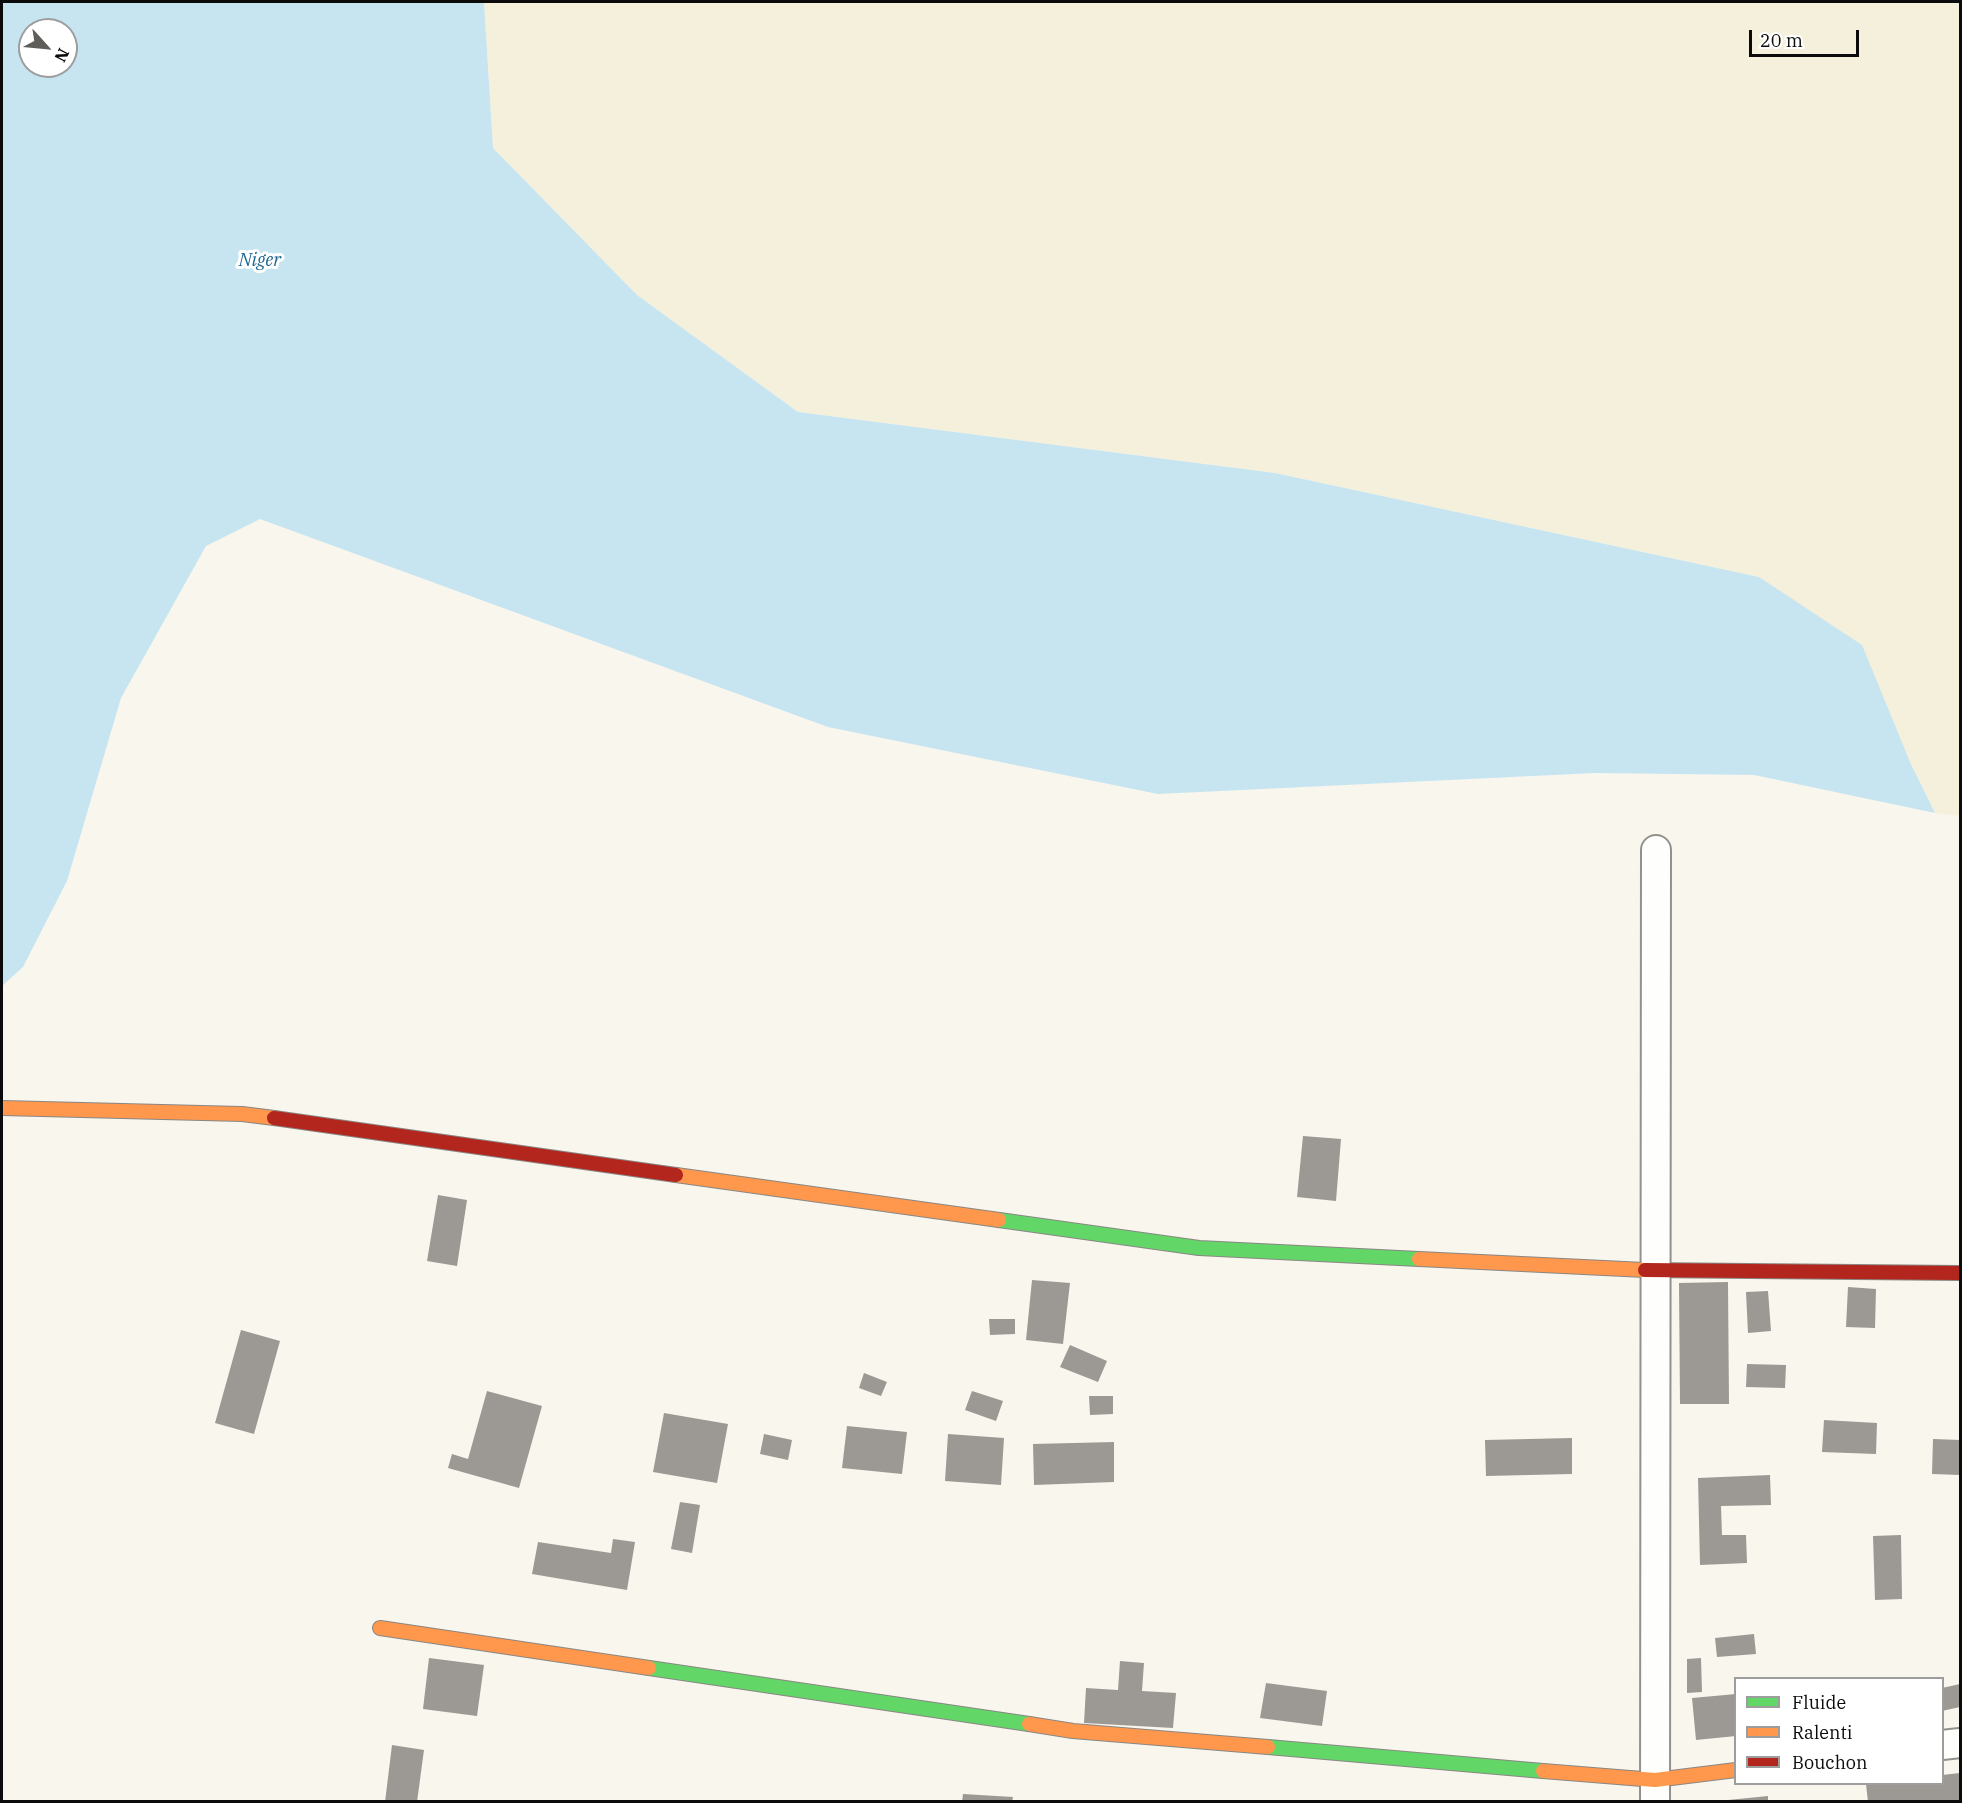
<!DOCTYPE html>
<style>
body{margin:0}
#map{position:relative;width:1962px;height:1803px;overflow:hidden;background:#f9f6ee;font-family:"IBM Plex Serif",serif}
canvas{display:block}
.frame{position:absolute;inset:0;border:3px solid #0b0b0b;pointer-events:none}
.legend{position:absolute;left:1734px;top:1677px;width:210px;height:108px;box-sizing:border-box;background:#fff;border:2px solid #9d9d9d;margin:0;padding:8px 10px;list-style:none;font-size:18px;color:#0b0b0b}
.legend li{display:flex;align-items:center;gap:12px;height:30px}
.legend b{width:30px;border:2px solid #9d9d9d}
.north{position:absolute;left:18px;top:18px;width:60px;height:60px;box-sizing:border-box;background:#fff;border:2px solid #9d9d9d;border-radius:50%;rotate:117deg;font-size:16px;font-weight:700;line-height:24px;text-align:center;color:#0b0b0b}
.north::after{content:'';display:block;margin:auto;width:21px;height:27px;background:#5e5d5a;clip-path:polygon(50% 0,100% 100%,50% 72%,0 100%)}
.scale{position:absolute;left:1749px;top:30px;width:110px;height:27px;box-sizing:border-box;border:3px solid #0b0b0b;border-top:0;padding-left:8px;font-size:18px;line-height:21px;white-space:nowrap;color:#0b0b0b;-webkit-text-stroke:4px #fff;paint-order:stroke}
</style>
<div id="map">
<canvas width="1962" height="1803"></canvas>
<div class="frame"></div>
<ul class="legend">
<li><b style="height:8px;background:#63d668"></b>Fluide</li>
<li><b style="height:8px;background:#ff974d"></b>Ralenti</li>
<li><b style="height:8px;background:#b3261e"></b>Bouchon</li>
</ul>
<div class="north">N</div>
<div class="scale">20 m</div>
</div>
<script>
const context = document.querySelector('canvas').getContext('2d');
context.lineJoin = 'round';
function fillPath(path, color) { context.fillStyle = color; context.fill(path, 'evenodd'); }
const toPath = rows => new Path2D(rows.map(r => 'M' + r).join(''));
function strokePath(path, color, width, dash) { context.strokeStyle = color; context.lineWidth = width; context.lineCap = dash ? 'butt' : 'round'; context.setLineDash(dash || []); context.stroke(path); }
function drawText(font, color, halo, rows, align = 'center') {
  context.font = font + ' "IBM Plex Serif",serif'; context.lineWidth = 6; context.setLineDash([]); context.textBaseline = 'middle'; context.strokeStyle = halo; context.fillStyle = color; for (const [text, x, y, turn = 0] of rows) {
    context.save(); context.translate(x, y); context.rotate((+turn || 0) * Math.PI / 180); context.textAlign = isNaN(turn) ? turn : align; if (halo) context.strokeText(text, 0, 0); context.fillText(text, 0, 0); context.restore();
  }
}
const farmland = toPath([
 [484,2,1960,2,1960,816,1935,813,1910,762,1759,577,1275,473,798,412,637,295,493,148]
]);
const water = toPath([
 [2,2,484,2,493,148,637,295,798,412,1275,473,1759,577,1862,645,1910,762,1935,813,1754,775,1595,773,1158,794,828,727,260,519,206,546,121,698,67,881,23,967,2,986],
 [30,30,66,30,66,66,30,66]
]);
const building = toPath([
 [1303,1136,1341,1139,1336,1201,1297,1197],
 [438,1195,467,1200,457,1266,427,1261],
 [1032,1280,1070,1283,1063,1344,1026,1340],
 [1728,1282,1729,1404,1680,1404,1679,1283],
 [1848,1287,1876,1289,1875,1328,1846,1327],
 [1768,1291,1771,1331,1748,1333,1746,1292],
 [989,1319,1015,1319,1015,1334,990,1335],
 [241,1330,280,1341,254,1434,215,1423],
 [1070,1345,1107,1361,1098,1382,1060,1367],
 [1747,1364,1786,1365,1785,1388,1746,1387],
 [864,1373,887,1382,881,1396,859,1388],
 [487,1391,542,1406,519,1488,448,1468,452,1454,468,1459],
 [972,1391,1003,1401,996,1421,965,1410],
 [1089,1396,1113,1396,1113,1414,1090,1415],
 [664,1413,728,1424,717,1483,653,1472],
 [1824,1420,1877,1423,1876,1454,1822,1452],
 [847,1426,907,1432,902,1474,842,1468],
 [764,1434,792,1440,788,1460,760,1454],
 [948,1434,1004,1438,1001,1485,945,1481],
 [1572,1438,1572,1474,1486,1476,1485,1440],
 [1933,1439,1960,1440,1960,1475,1932,1474],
 [1114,1442,1114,1482,1034,1485,1033,1444],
 [1770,1475,1771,1505,1721,1506,1722,1535,1746,1535,1747,1563,1700,1565,1698,1478],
 [680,1502,700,1505,692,1553,671,1549],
 [1901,1535,1902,1599,1875,1600,1873,1536],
 [613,1539,635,1542,627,1590,532,1574,538,1542,611,1553],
 [1754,1634,1756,1654,1717,1657,1715,1638],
 [429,1658,484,1665,477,1716,423,1709],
 [1701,1658,1702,1692,1687,1693,1687,1659],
 [1120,1661,1144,1663,1142,1691,1176,1693,1173,1728,1084,1723,1086,1688,1118,1690],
 [1266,1683,1327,1691,1322,1726,1260,1718],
 [1960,1684,1960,1707,1942,1711,1942,1688],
 [1736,1694,1736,1736,1696,1740,1692,1698],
 [392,1745,424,1750,417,1802,385,1802],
 [1960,1773,1960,1802,1868,1802,1866,1784,1942,1784,1942,1775],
 [963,1794,1013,1797,1012,1802,962,1802],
 [1768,1796,1768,1802,1728,1802,1728,1800]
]);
const street = toPath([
 [1942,1745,1960,1743],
 [1655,1802,1656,850]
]);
const fast = toPath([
 [999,1220,1199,1248,1419,1259],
 [649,1668,1029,1724],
 [1268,1747,1543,1771]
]);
const slow = toPath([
 [2,1108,242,1114,274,1118],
 [676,1175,999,1220],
 [1419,1259,1645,1270],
 [380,1628,649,1668],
 [1029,1724,1073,1731,1268,1747],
 [1543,1771,1655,1780,1736,1770]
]);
const jam = toPath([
 [274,1118,676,1175],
 [1645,1270,1960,1273]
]);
const waterNames = [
 ["Niger",260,261]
];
fillPath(farmland, '#f5f0db');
fillPath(water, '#c7e5f1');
fillPath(building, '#9c9894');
strokePath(street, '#92918d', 32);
strokePath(fast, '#898784', 16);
strokePath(slow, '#898784', 16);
strokePath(jam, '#898784', 16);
strokePath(street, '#fefefc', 28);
strokePath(fast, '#63d668', 14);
strokePath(slow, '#ff974d', 14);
strokePath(jam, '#b3261e', 14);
drawText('italic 18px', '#1d6894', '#fff', waterNames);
</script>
